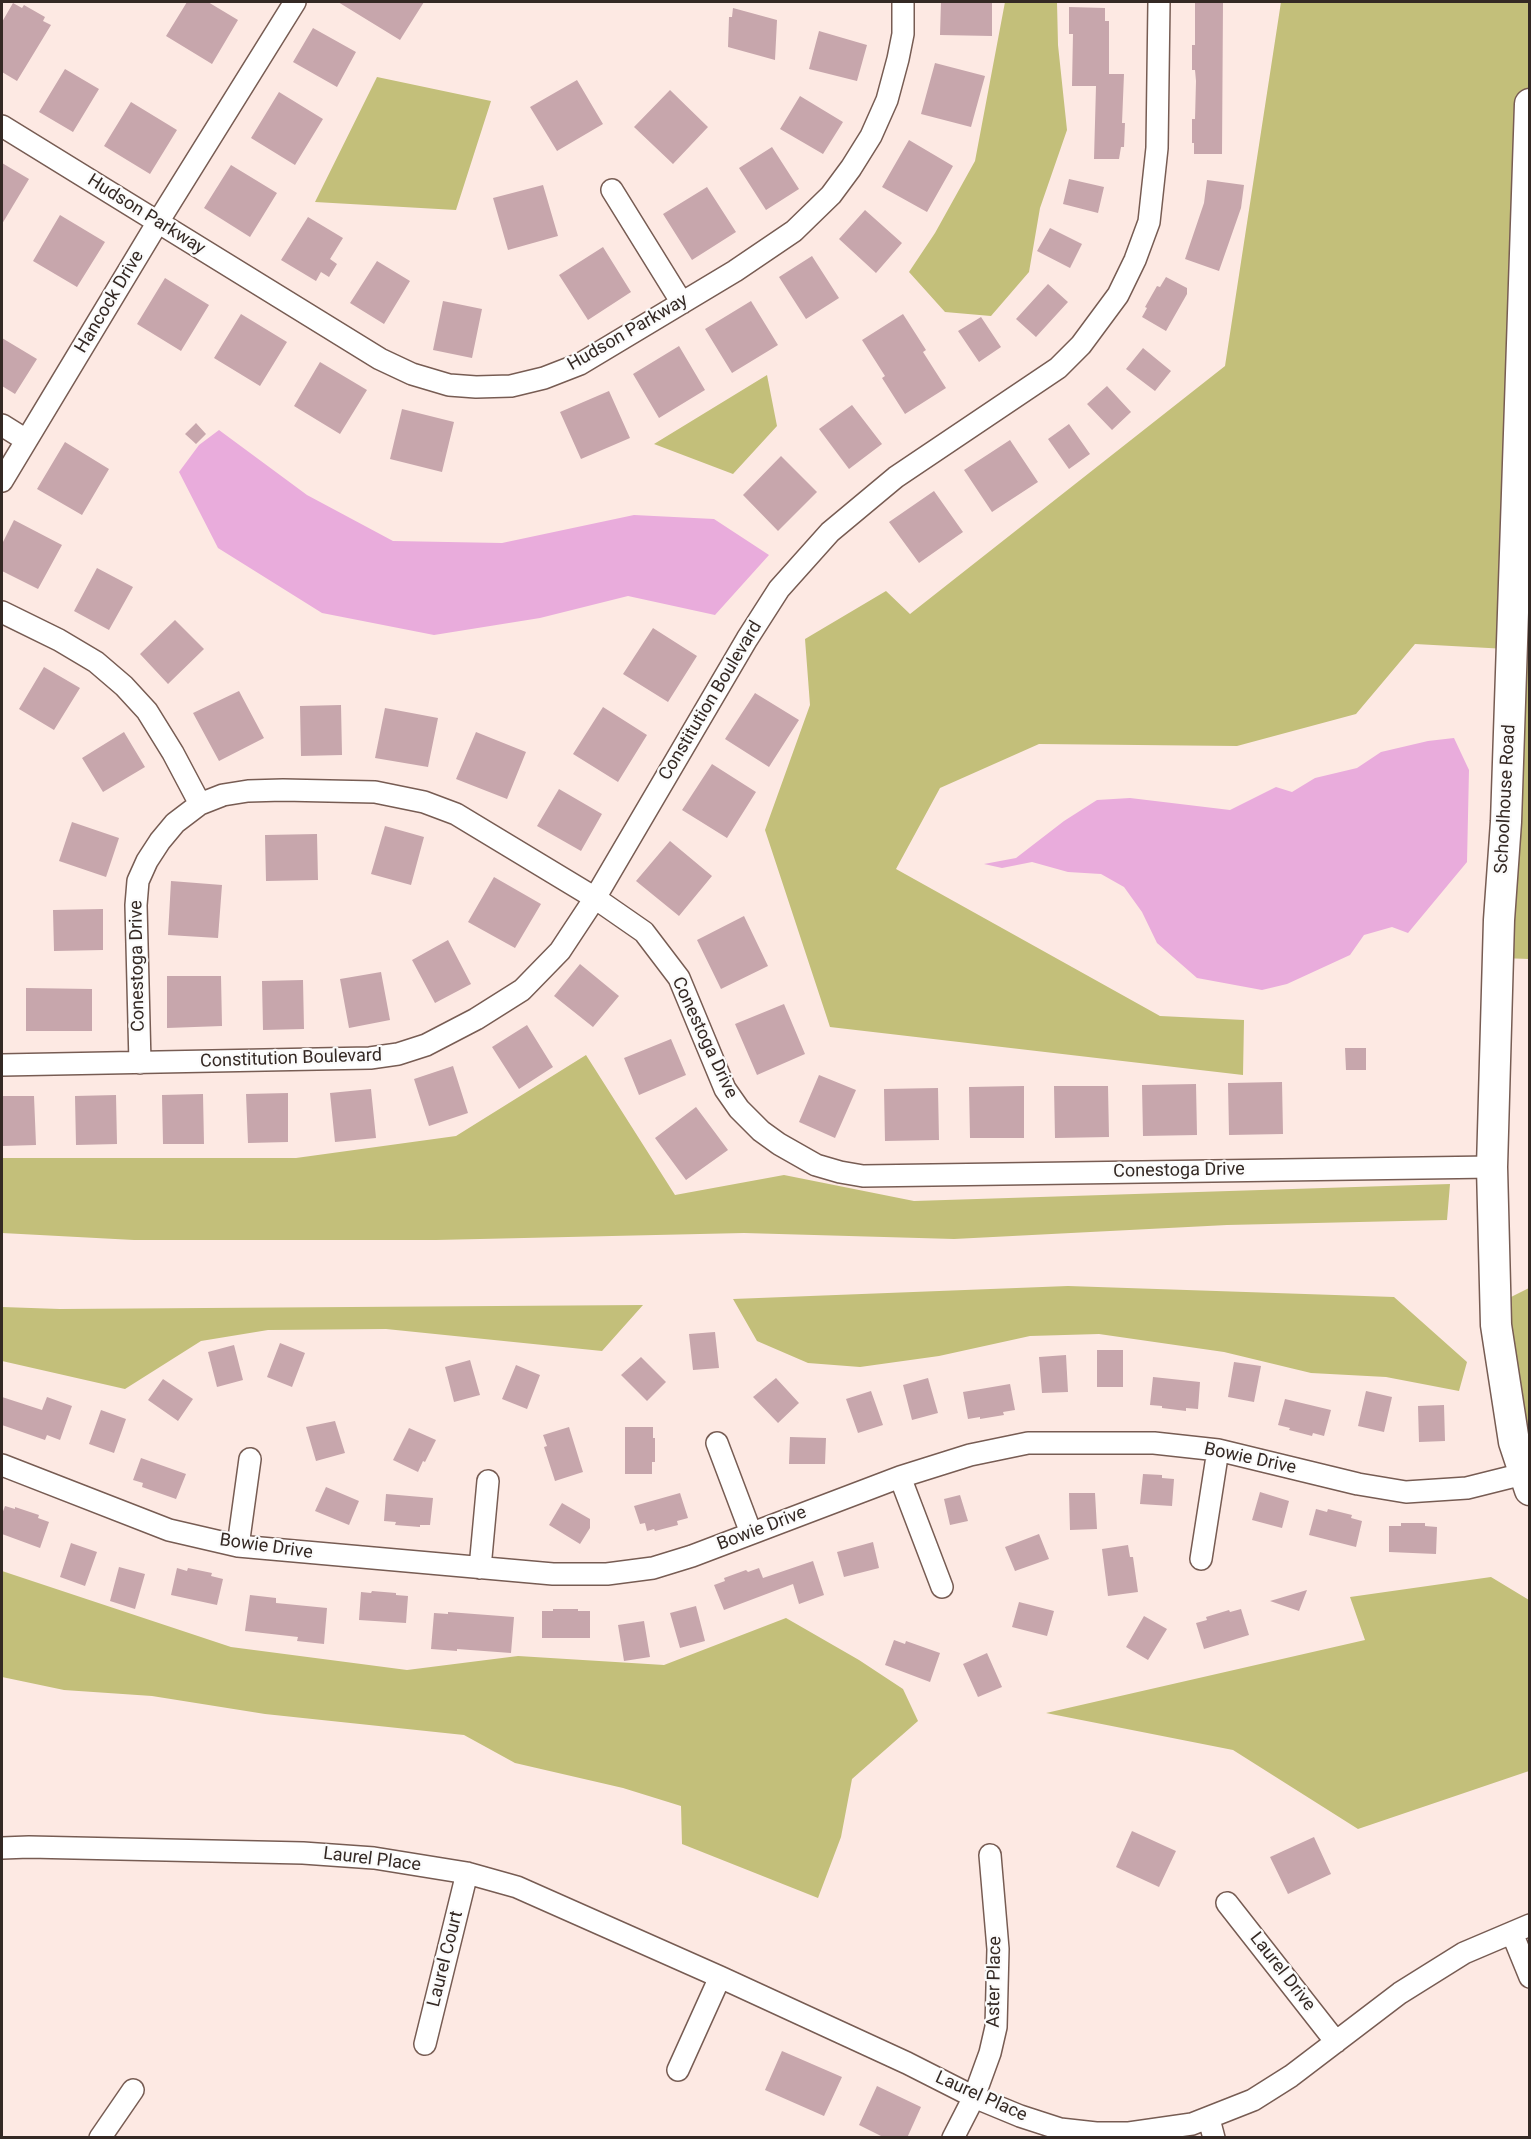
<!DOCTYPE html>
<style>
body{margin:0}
#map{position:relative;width:1531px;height:2139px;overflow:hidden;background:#fde9e3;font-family:Roboto,sans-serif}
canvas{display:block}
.frame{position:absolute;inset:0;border:3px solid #342924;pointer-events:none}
</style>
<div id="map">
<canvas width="1531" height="2139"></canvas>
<div class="frame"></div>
</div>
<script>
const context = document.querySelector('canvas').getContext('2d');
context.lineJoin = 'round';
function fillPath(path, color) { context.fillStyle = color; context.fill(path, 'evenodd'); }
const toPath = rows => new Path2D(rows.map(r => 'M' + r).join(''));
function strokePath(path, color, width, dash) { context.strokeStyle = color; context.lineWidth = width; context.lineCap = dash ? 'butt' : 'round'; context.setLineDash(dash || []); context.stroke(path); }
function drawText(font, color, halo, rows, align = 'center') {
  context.font = font + ' Roboto,sans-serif'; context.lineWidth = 4.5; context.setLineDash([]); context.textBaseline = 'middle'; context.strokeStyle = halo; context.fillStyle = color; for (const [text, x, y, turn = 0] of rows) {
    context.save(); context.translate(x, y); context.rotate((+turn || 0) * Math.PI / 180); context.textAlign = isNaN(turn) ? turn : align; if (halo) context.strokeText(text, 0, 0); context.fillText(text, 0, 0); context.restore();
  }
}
const green = toPath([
 [1005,2,1057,2,1058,45,1067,130,1040,208,1029,272,991,316,945,312,909,272,935,233,975,161],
 [1281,2,1529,2,1529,959,1501,958,1507,649,1415,644,1356,714,1237,746,1039,744,940,788,896,869,1160,1016,1244,1020,1243,1075,830,1027,765,830,810,705,805,639,886,591,910,614,1225,366],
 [377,77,491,101,456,210,315,202],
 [767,375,777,426,733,474,654,444],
 [586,1055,675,1195,784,1175,914,1201,1450,1184,1447,1220,1227,1225,954,1239,744,1233,436,1240,134,1240,2,1233,2,1158,296,1158,456,1136],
 [1068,1286,1394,1297,1467,1362,1459,1391,1386,1377,1311,1373,1224,1352,1099,1334,1030,1336,939,1356,860,1367,808,1363,757,1341,733,1299],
 [1529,1288,1529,1445,1495,1305],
 [643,1305,602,1351,386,1329,268,1330,201,1341,125,1389,2,1361,2,1307,60,1309],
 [2,1571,231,1647,407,1670,518,1656,664,1665,786,1618,859,1660,903,1689,918,1721,852,1779,841,1837,818,1898,682,1844,681,1806,623,1788,515,1763,464,1735,265,1714,152,1696,64,1690,2,1677],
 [1491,1577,1529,1600,1529,1771,1358,1829,1233,1750,1046,1713,1365,1640,1350,1597]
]);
const water = toPath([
 [219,430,307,495,393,541,502,543,634,515,714,519,769,555,715,615,628,596,540,618,434,635,322,613,218,548,179,472,199,445],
 [1454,738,1469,770,1467,862,1408,933,1392,927,1364,935,1350,955,1287,984,1262,990,1197,978,1157,943,1142,912,1124,887,1101,874,1068,872,1032,862,1002,868,984,864,1016,858,1064,821,1097,800,1130,798,1230,810,1276,787,1292,792,1315,778,1357,768,1381,752,1428,741]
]);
const building = toPath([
 [187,2,208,2,238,20,212,64,166,36],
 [338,2,424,2,400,40],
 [941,2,992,2,992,36,940,35],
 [1195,2,1223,2,1222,154,1194,154,1194,143,1192,143,1192,119,1195,119,1196,81,1195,70,1192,70,1192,45,1195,45],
 [13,3,22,8,24,5,45,17,43,21,51,25,17,81,2,72,2,22],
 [1069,7,1105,8,1105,21,1109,21,1109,74,1124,74,1122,123,1125,123,1124,147,1121,147,1119,159,1094,159,1096,86,1072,86,1073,34,1069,34],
 [733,8,777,20,775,60,728,47,729,17,732,17],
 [313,28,356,52,337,87,293,62],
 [819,31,867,45,857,81,809,69],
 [935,63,985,76,971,127,921,114],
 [65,69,99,89,73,132,39,112],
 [577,80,603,124,557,151,530,107],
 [670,90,708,127,673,164,634,127],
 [279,92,323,119,295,165,251,138],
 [800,96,843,122,823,154,780,129],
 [131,102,177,130,150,174,104,146],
 [909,140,953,166,927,212,882,187],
 [772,147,799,189,766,210,739,168],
 [2,163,29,179,2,224],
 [231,165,277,193,250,237,204,208],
 [1069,179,1104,187,1098,213,1063,204],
 [1207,180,1244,185,1241,208,1219,271,1185,259,1204,203],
 [543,185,558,236,508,250,493,198],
 [707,187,736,232,692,260,663,214],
 [865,210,902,243,876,273,839,239],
 [60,215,105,242,77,287,33,261],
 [308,217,343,238,330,259,337,264,329,277,321,272,316,281,281,260],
 [1050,228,1082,244,1070,268,1037,251],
 [603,247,631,292,588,320,559,275],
 [812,256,839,298,806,319,779,277],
 [377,261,410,281,384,324,350,303],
 [1166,277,1187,288,1187,294,1166,331,1142,317,1147,308,1145,307,1157,286,1160,287],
 [165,278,209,305,181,351,137,324],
 [1048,284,1068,302,1036,337,1016,319],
 [443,301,482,309,472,358,433,350],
 [751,301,778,345,732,373,705,329],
 [241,314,287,342,260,386,214,358],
 [903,314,926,350,923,352,946,388,905,414,882,378,885,376,862,340],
 [981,317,1001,347,979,362,958,331],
 [2,338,37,359,15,394,2,386],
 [679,346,705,390,659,418,633,374],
 [1143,348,1171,371,1155,391,1126,369],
 [320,362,367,390,340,434,294,406],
 [1107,386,1131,412,1112,430,1087,404],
 [609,391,630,438,581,459,560,412],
 [852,405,882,444,849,469,819,429],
 [402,409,454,422,442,472,390,459],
 [196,423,206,434,196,444,185,434],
 [1069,424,1090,454,1069,469,1048,439],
 [1010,440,1038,482,992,512,964,470],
 [65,442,109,469,82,515,37,489],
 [781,456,817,492,778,531,743,495],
 [934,491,963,532,919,563,889,522],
 [14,520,62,545,38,589,2,571,2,544],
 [97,568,133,587,109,630,74,611],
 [175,620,204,649,168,684,140,654],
 [653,628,697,656,668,702,623,674],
 [44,667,80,688,54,730,19,709],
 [239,691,264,738,219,761,193,713],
 [755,693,799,720,769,767,725,739],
 [341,705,342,755,301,756,300,706],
 [603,707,647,735,618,782,573,754],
 [385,708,438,718,428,767,375,758],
 [124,732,145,767,103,792,82,758],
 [476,732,526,752,507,799,456,779],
 [712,764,756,792,727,838,682,810],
 [559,789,602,814,581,851,537,826],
 [72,822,119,838,106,877,59,861],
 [385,826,424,837,411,885,371,874],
 [317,834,318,880,266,881,265,835],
 [670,841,712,876,679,916,636,881],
 [494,877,541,904,515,948,468,922],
 [171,881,222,885,218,938,168,935],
 [103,909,103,950,54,951,53,910],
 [744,916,768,966,721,989,697,940],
 [448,940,471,984,435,1003,412,960],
 [580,964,619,996,593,1027,554,996],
 [381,972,390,1020,349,1028,340,979],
 [167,976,221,976,222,1026,167,1028],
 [303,980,304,1029,263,1030,262,981],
 [26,988,92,989,92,1031,26,1031],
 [784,1004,805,1054,757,1075,735,1024],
 [527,1025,553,1067,519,1089,492,1047],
 [671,1039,686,1075,639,1095,624,1058],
 [1345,1048,1366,1048,1366,1070,1346,1070],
 [453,1066,468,1113,429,1126,414,1079],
 [819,1075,856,1090,835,1138,799,1122],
 [1282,1082,1283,1134,1229,1135,1228,1083],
 [1196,1084,1197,1135,1143,1136,1142,1085],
 [1024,1086,1024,1138,970,1138,969,1087],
 [1054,1086,1108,1086,1109,1137,1055,1138],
 [938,1088,939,1140,885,1141,884,1089],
 [371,1089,376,1138,335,1142,330,1093],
 [288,1093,288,1142,248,1143,246,1094],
 [203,1094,204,1144,163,1144,162,1095],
 [116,1095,117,1144,76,1145,75,1096],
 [2,1096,34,1096,36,1145,2,1146],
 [696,1107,728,1150,686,1180,655,1138],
 [715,1332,719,1368,693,1370,689,1334],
 [280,1343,305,1353,292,1387,267,1377],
 [234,1345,243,1380,217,1387,208,1352],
 [1097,1350,1123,1350,1123,1387,1097,1387],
 [1066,1355,1068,1392,1042,1393,1039,1357],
 [641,1357,666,1382,647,1401,621,1375],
 [470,1360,480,1395,454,1402,445,1367],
 [1234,1362,1261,1366,1254,1402,1228,1397],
 [516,1365,540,1375,527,1409,502,1399],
 [1153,1377,1200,1382,1198,1409,1186,1408,1186,1411,1162,1408,1162,1406,1150,1405],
 [776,1378,799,1403,778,1423,753,1397],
 [928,1378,938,1413,912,1420,903,1385],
 [163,1379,193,1399,178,1421,148,1400],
 [1010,1384,1015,1410,1003,1412,1004,1415,980,1419,980,1417,968,1419,963,1392],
 [871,1391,883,1425,858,1433,846,1399],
 [1366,1391,1392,1397,1384,1432,1358,1426],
 [2,1397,42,1410,47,1397,72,1406,60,1440,47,1435,45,1440,2,1425],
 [1285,1399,1331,1410,1324,1436,1313,1433,1312,1436,1289,1430,1290,1428,1278,1425],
 [1444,1405,1445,1441,1419,1442,1418,1406],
 [101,1410,126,1419,114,1453,89,1444],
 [335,1421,345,1453,316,1461,306,1427],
 [569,1427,583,1472,555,1481,544,1447,547,1446,543,1435],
 [625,1427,653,1427,653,1438,655,1438,655,1462,652,1462,652,1474,625,1474],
 [409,1428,436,1440,425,1462,423,1461,418,1472,393,1460],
 [790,1437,826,1438,825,1464,789,1464],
 [141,1458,186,1474,176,1499,142,1487,143,1483,133,1480],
 [1143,1474,1162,1475,1162,1478,1174,1479,1172,1506,1140,1504],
 [326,1487,359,1501,349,1525,315,1511],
 [1260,1492,1289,1501,1282,1528,1252,1520],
 [680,1493,688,1518,677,1521,678,1525,655,1531,654,1529,647,1531,645,1523,640,1524,634,1506],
 [1069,1493,1095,1493,1097,1529,1070,1530],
 [386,1494,433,1498,430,1525,420,1525,420,1527,395,1525,396,1522,384,1521],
 [960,1495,968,1521,950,1525,944,1499],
 [562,1503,590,1519,590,1528,580,1544,549,1525],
 [5,1506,15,1509,15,1507,39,1515,38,1518,49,1522,40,1548,2,1534,2,1514],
 [1316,1509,1327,1512,1328,1509,1352,1515,1351,1518,1362,1521,1356,1547,1309,1535],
 [1401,1523,1425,1523,1425,1526,1437,1527,1436,1554,1389,1552,1389,1526,1401,1526],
 [1039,1534,1049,1559,1015,1571,1005,1547],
 [873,1542,879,1568,844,1577,837,1552],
 [71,1543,97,1552,85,1586,60,1577],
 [1128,1545,1130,1557,1133,1557,1138,1592,1108,1596,1102,1549],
 [813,1561,824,1595,799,1604,793,1584,724,1610,714,1585,725,1581,724,1578,746,1570,748,1572,759,1568,763,1578],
 [119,1567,145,1574,135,1609,110,1601],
 [177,1568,187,1571,188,1568,212,1573,211,1576,223,1579,217,1605,171,1595],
 [1307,1590,1299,1611,1270,1601],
 [372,1591,396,1593,396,1595,408,1596,406,1623,359,1620,361,1592,371,1593],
 [250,1595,276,1598,276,1603,327,1608,324,1644,297,1641,298,1637,245,1631],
 [1019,1602,1054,1611,1047,1636,1012,1627],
 [696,1606,705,1641,680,1648,670,1613],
 [553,1609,578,1609,578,1611,590,1611,590,1638,542,1638,542,1611,553,1611],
 [1241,1609,1249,1635,1204,1649,1196,1623,1207,1620,1206,1617,1229,1610,1230,1612],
 [448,1612,514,1617,511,1653,457,1649,457,1651,431,1649,434,1613,448,1614],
 [1144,1616,1167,1629,1148,1660,1126,1647],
 [644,1621,650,1657,624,1661,618,1625],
 [894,1640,905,1644,906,1641,940,1653,930,1682,885,1665],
 [987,1653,1002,1687,978,1697,963,1664],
 [1132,1831,1176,1851,1159,1887,1116,1867],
 [1314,1837,1331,1874,1288,1894,1270,1857],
 [782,2051,842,2077,824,2116,765,2090],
 [877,2086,921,2107,907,2138,885,2138,859,2125]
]);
const street = toPath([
 [2,126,380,359,412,374,449,385,476,387,511,386,544,378,580,364,735,271,794,231,831,195,851,168,871,136,887,100,898,59,903,34,903,2],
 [612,190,682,303],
 [2,425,26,440],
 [2,481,158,222,295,2],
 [2,612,59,640,96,662,124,686,147,711,173,753,200,804],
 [140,1063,136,905,138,881,147,861,160,841,175,823,200,804,223,795,248,791,283,790,375,792,424,802,456,814,595,898,644,932,679,978,725,1089,739,1109,761,1131,779,1144,816,1165,840,1172,863,1176,1492,1167],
 [2,1065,370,1058,398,1054,426,1045,476,1019,522,990,560,951,595,898,747,639,779,589,830,532,896,477,1058,368,1081,345,1118,295,1135,260,1149,222,1157,148,1159,2],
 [717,1443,751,1533],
 [2,1465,169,1530,238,1546,553,1574,607,1574,653,1568,692,1556,900,1477,970,1455,1028,1443,1154,1443,1218,1450,1358,1484,1406,1492,1467,1488,1523,1474],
 [900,1477,942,1587],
 [238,1546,250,1459],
 [1201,1559,1218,1450],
 [480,1568,488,1481],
 [2,1848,29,1847,303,1853,374,1858,467,1873,517,1887,720,1977,907,2063,974,2097,1020,2116,1060,2129,1096,2133,1129,2133,1192,2124,1253,2100,1291,2076,1400,1993,1464,1953,1530,1925],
 [1227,1903,1336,2042],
 [1512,1933,1530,1977],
 [425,2044,467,1873],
 [678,2070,720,1977],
 [1209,2119,1214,2138],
 [100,2138,133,2090],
 [953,2138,974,2097,990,2053,996,2027,998,1949,990,1855]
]);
const secondary = toPath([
 [1530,104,1506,822,1499,920,1492,1167,1496,1325,1514,1442,1530,1490]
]);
const streetNames = [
 ["Hudson Parkway",146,215,32],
 ["Hancock Drive",110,302,-59],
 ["Hudson Parkway",628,333,-30],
 ["Constitution Boulevard",711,701,-59],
 ["Schoolhouse Road",1506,799,-87],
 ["Conestoga Drive",138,966,-91],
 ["Conestoga Drive",704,1038,65],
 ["Constitution Boulevard",291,1059,-2],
 ["Conestoga Drive",1179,1171,-1],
 ["Bowie Drive",1250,1459,12],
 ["Bowie Drive",762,1529,-21],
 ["Bowie Drive",266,1547,8],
 ["Laurel Place",372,1860,7],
 ["Laurel Court",446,1959,-76],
 ["Laurel Drive",1282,1972,52],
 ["Aster Place",995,1982,-89],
 ["Laurel Place",981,2097,24]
];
fillPath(green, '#c3bf7a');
fillPath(water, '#e9acdc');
fillPath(building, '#c7a6ac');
strokePath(street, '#775c53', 24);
strokePath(secondary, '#775c53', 33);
strokePath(street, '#fff', 21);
strokePath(secondary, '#fff', 30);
drawText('18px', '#342924', '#fbfbfb', streetNames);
</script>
